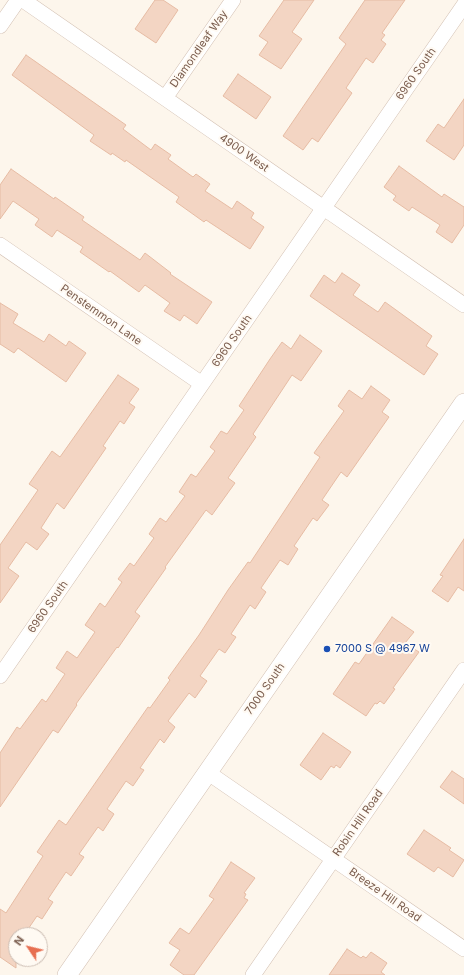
<!DOCTYPE html>
<style>
body{margin:0}
#map{position:relative;width:464px;height:975px;overflow:hidden;background:#fdf6ec;font-family:Inter,sans-serif}
canvas{display:block}
.north{position:absolute;left:8px;top:927px;width:40px;height:40px;box-sizing:border-box;background:#fffaf3;border:1px solid #cabbb1;border-radius:50%;rotate:305deg;font-size:11px;font-weight:700;line-height:16px;text-align:center;color:#7a5c4d}
.north::after{content:'';display:block;margin:auto;width:14px;height:18px;background:#e76f51;clip-path:polygon(50% 0,100% 100%,50% 72%,0 100%)}
</style>
<div id="map">
<canvas width="464" height="975"></canvas>
<div class="north">N</div>
</div>
<script>
const context = document.querySelector('canvas').getContext('2d');
context.lineJoin = 'round';
function fillPath(path, color) { context.fillStyle = color; context.fill(path, 'evenodd'); }
const toPath = rows => new Path2D(rows.map(r => 'M' + r).join(''));
function strokePath(path, color, width, dash) { context.strokeStyle = color; context.lineWidth = width; context.lineCap = dash ? 'butt' : 'round'; context.setLineDash(dash || []); context.stroke(path); }
function drawText(font, color, halo, rows, align = 'center') {
  context.font = font + ' Inter,sans-serif'; context.lineWidth = 4; context.setLineDash([]); context.textBaseline = 'middle'; context.strokeStyle = halo; context.fillStyle = color; for (const [text, x, y, turn = 0] of rows) {
    context.save(); context.translate(x, y); context.rotate((+turn || 0) * Math.PI / 180); context.textAlign = isNaN(turn) ? turn : align; if (halo) context.strokeText(text, 0, 0); context.fillText(text, 0, 0); context.restore();
  }
}
const building = toPath([
 [155,0,163,0,178,10,156,43,135,29,155,0],
 [284,0,314,0,292,32,302,39,281,69,259,55,268,42,259,36,284,0],
 [365,0,405,0,382,33,385,35,381,40,386,44,373,63,366,58,346,88,352,93,318,142,312,138,303,150,283,136,346,44,339,38,365,0],
 [26,55,126,125,123,129,151,150,155,144,171,155,168,159,193,177,196,174,210,184,205,191,232,209,237,201,254,213,251,218,264,227,250,249,206,220,204,222,176,202,179,197,126,160,125,162,112,153,111,155,90,141,94,135,12,75,26,55],
 [238,74,271,97,256,119,223,96,238,74],
 [464,99,464,145,454,160,426,141,438,124,444,128,464,99],
 [399,166,442,197,444,194,464,207,464,225,452,243,436,232,440,225,412,207,409,211,393,200,396,196,384,187,399,166],
 [11,169,54,199,55,197,84,217,82,220,140,260,145,253,171,273,170,274,212,302,197,324,184,315,180,321,164,311,170,303,145,285,139,292,110,271,109,272,80,252,83,247,57,230,52,237,35,225,39,219,13,201,0,219,0,185,11,169],
 [342,273,360,285,353,295,378,312,385,302,432,336,426,346,438,354,424,375,310,296,324,275,335,283,342,273],
 [0,303,18,314,13,323,44,342,49,334,66,346,69,341,86,353,66,382,18,348,14,353,0,344,0,303],
 [300,335,322,351,301,381,292,375,253,434,256,437,228,478,235,483,212,515,206,510,165,567,166,568,135,612,140,616,118,648,117,647,76,704,77,705,58,733,53,730,0,807,0,753,17,727,20,729,42,699,46,702,65,674,56,668,67,651,77,658,95,632,85,625,100,603,105,607,122,582,118,579,130,563,134,566,154,538,149,534,160,518,166,522,185,496,179,492,191,474,196,477,215,451,210,447,221,431,227,434,244,410,239,406,270,359,282,342,291,349,300,335],
 [118,375,139,389,129,403,135,407,124,424,120,421,103,446,106,448,64,509,57,503,41,528,49,534,37,550,26,542,8,568,19,576,0,603,0,545,38,490,29,484,52,451,60,457,118,375],
 [371,386,390,400,382,412,389,417,347,477,341,472,322,500,329,505,317,521,313,518,294,546,298,549,288,565,280,560,261,588,266,592,255,609,250,605,231,634,236,637,225,653,219,649,200,676,207,681,195,698,189,693,168,721,175,727,164,743,160,739,140,768,144,770,133,786,126,781,107,809,114,814,103,831,98,827,79,854,84,857,71,876,66,872,48,899,53,902,42,919,37,916,24,935,16,935,16,968,0,957,0,909,6,913,43,856,37,852,59,820,66,825,148,707,150,708,170,680,168,678,199,635,228,590,248,562,250,563,320,457,314,453,344,411,338,406,349,390,362,399,371,386],
 [464,539,464,591,458,587,448,602,432,591,443,576,440,575,464,539],
 [392,617,414,632,405,643,419,652,393,688,395,689,384,704,380,701,377,704,375,703,366,716,333,694,355,662,359,664,392,617],
 [323,733,351,752,340,768,336,765,334,768,331,766,321,780,300,765,323,733],
 [452,771,464,779,464,804,440,787,452,771],
 [424,830,451,848,449,850,464,860,453,877,438,867,434,872,407,854,424,830],
 [231,862,255,878,244,893,246,894,244,898,248,900,194,975,184,975,170,965,180,950,169,943,180,928,189,934,214,899,209,896,231,862],
 [347,949,361,958,363,956,366,958,371,952,387,963,381,972,385,975,329,975,347,949]
]);
const minor = toPath([
 [23,0,464,305],
 [0,26,18,0],
 [165,98,233,0],
 [0,245,202,384],
 [0,676,464,5],
 [207,772,464,949],
 [253,975,464,670]
]);
const tertiary = toPath([
 [67,975,464,403]
]);
const markers = [
 [327,649,4,"#1a4fb4"]
];
const streetNames = [
 ["Diamondleaf Way",199,49,-55],
 ["6960 South",416,74,-55],
 ["4900 West",244,153,35],
 ["Penstemmon Lane",101,315,35],
 ["6960 South",232,341,-55],
 ["6960 South",48,607,-55],
 ["7000 South",265,689,-55],
 ["Robin Hill Road",358,823,-55],
 ["Breeze Hill Road",385,895,35]
];
const transitNames = [
 ["7000 S @ 4967 W",335,649]
];
fillPath(building, '#f3d5c3');
strokePath(building, '#e6bba3', 1);
strokePath(minor, '#d1beb0', 16);
strokePath(tertiary, '#d1beb0', 20);
strokePath(minor, '#fff', 15);
strokePath(tertiary, '#fff', 19);
for (const [x, y, r, color] of markers) { const dot = new Path2D(); dot.arc(x, y, r, 0, 2 * Math.PI); context.fillStyle = color; context.fill(dot); strokePath(dot, '#fffaf3', 1.5); }
drawText('11px', '#7a5c4d', '#fffaf3', streetNames);
drawText('11px', '#164399', '#fffaf3', transitNames, 'left');
</script>
